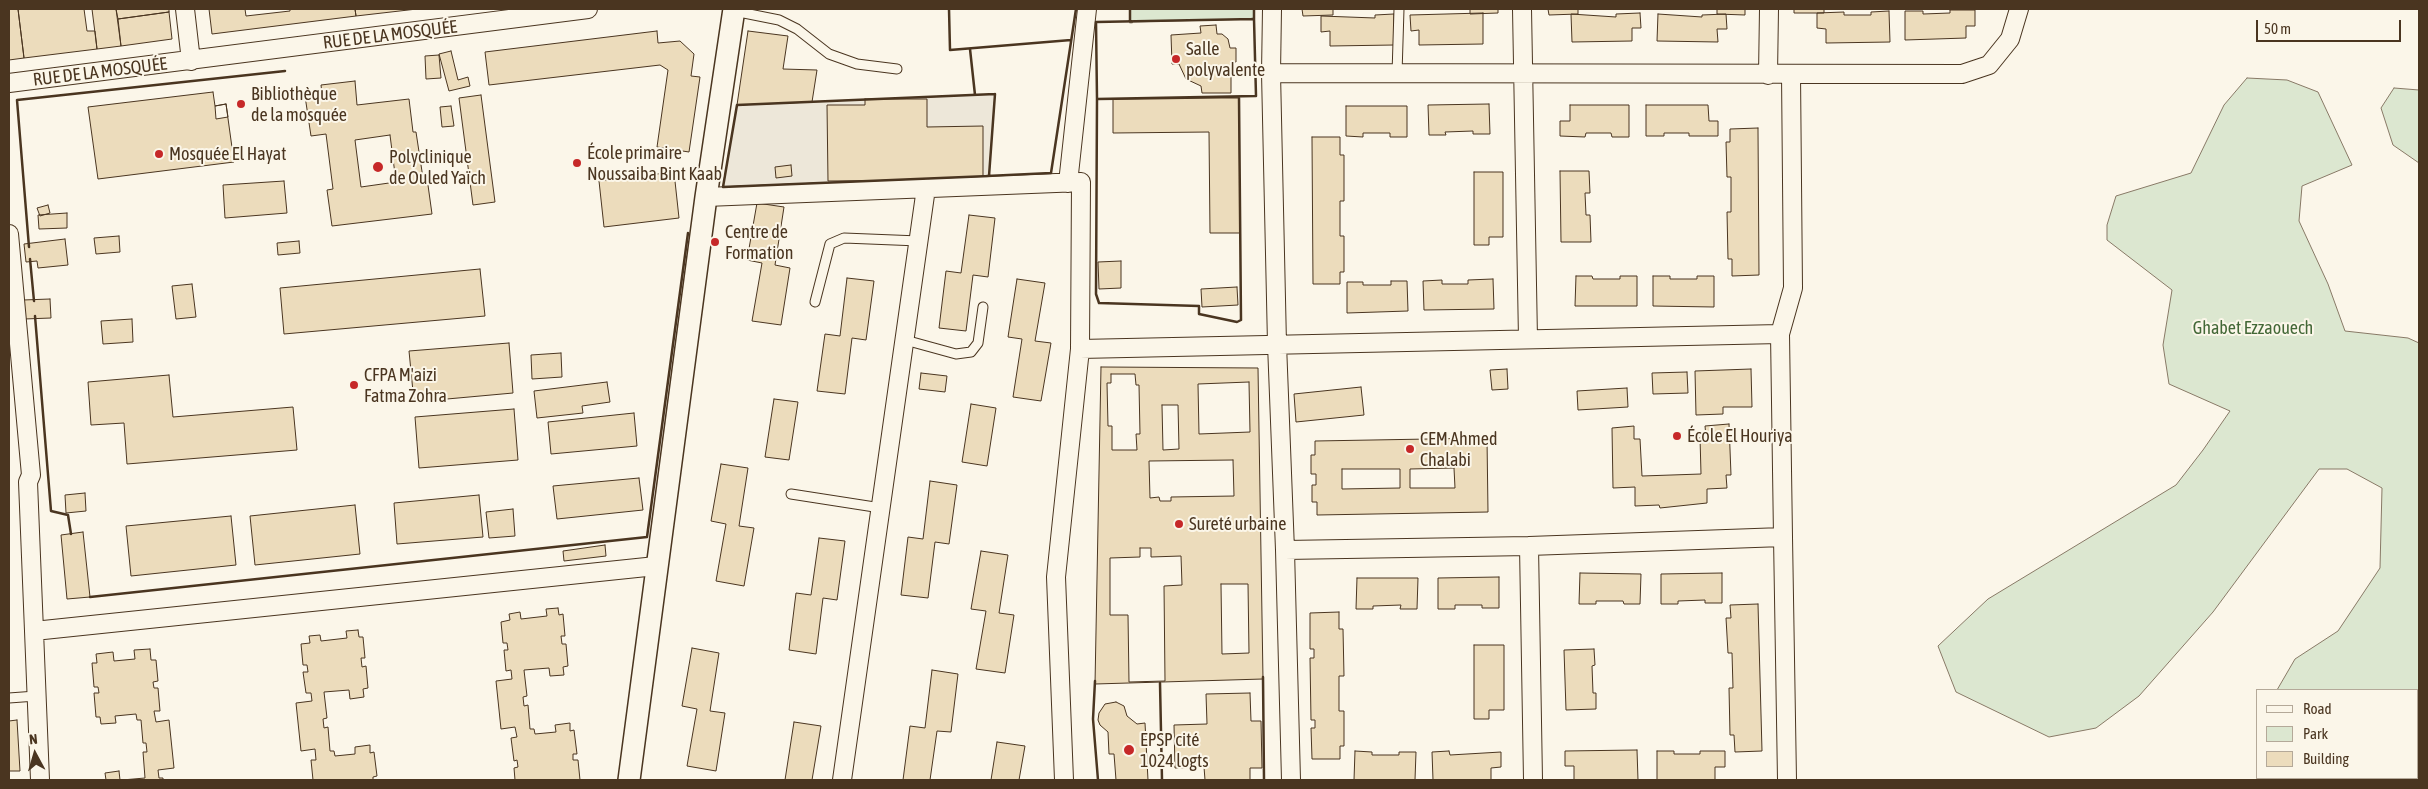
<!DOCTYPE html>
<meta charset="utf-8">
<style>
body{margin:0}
#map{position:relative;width:2428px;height:789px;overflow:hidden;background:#fbf6e9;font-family:"Asap Condensed",sans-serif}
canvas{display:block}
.frame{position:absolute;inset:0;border:10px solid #4a3520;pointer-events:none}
.legend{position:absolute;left:2256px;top:689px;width:162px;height:90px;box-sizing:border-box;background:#fbf6e9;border:1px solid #b4a999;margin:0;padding:6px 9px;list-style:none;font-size:15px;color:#4a3520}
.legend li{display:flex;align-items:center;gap:10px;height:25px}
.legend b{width:25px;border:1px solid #b4a999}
.north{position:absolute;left:10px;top:729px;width:50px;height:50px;-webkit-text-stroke:4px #fbf6e9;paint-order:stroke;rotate:354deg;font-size:14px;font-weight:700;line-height:20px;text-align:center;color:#4a3520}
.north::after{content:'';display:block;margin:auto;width:18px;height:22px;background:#4a3520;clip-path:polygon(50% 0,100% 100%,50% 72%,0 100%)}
.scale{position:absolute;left:2256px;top:20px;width:145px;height:22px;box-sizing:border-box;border:2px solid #4a3520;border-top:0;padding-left:6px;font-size:15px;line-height:18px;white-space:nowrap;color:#4a3520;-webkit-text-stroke:4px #fbf6e9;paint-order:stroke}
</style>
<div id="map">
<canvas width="2428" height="789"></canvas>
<div class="frame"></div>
<ul class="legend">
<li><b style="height:6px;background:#fbf6e9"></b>Road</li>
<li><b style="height:14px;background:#dce7d0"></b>Park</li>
<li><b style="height:14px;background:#ecdcbc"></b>Building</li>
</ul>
<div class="north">N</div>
<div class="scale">50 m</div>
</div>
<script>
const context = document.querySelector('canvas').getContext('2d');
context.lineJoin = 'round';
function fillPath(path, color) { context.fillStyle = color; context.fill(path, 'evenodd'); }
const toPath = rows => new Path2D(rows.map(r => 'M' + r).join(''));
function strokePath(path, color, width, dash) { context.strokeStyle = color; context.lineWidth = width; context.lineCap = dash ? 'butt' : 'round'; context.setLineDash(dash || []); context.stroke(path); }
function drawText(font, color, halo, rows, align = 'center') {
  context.font = font + ' "Asap Condensed",sans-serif'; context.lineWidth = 4; context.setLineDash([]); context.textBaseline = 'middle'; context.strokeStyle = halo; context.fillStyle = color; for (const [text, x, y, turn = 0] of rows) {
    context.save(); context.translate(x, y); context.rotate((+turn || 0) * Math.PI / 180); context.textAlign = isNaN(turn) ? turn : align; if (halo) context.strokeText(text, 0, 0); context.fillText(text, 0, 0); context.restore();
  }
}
const green = toPath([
 [1130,9,1254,9,1254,19,1130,22,1130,9],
 [2247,78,2287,80,2318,92,2352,165,2302,186,2299,221,2328,284,2345,331,2408,338,2419,343,2419,780,2263,780,2264,778,2417,778,2417,690,2277,690,2295,659,2338,631,2380,568,2382,488,2347,469,2319,469,2213,612,2139,696,2096,728,2049,737,1956,692,1938,646,1988,599,2176,485,2203,450,2230,411,2169,384,2163,345,2172,290,2107,240,2107,225,2116,196,2191,173,2224,105,2247,78],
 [2394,88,2419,90,2419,163,2393,145,2381,108,2394,88]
]);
const parking = toPath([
 [995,94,989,176,723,187,737,105,995,94]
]);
const building = toPath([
 [9,9,18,9,24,58,9,60,9,9],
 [18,9,84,9,87,31,95,31,97,49,24,58,18,9],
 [92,9,116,9,121,46,97,49,92,9],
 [116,9,169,9,169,12,118,19,116,9],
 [209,9,245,9,246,16,290,11,290,9,355,9,356,16,212,34,209,9],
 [355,9,417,9,356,16,355,9],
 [1302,9,1333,9,1333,15,1303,16,1302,9],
 [1470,9,1498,9,1498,13,1470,14,1470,9],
 [1548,9,1578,9,1578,14,1549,15,1548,9],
 [1717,9,1745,9,1745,15,1717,14,1717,9],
 [1794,9,1824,9,1824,13,1794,13,1794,9],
 [1950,10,1975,10,1975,26,1966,26,1966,38,1905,40,1905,11,1923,11,1923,14,1950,13,1950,10],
 [1889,11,1890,42,1826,43,1826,29,1817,28,1817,13,1844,12,1844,15,1871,15,1871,12,1889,11],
 [169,12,172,39,121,46,118,19,169,12],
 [1483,13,1483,44,1419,45,1419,30,1411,31,1410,15,1483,13],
 [1640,13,1641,28,1632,28,1632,41,1572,42,1571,14,1616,17,1616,14,1640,13],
 [1394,14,1394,45,1330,46,1330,31,1321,32,1321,16,1375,18,1375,15,1394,14],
 [1658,14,1702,17,1702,15,1726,14,1727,29,1717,29,1718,42,1657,41,1658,14],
 [1216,25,1217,34,1222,34,1228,39,1230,48,1236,48,1236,62,1231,62,1231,93,1202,93,1201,86,1186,79,1179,64,1172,64,1171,35,1201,33,1200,26,1216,25],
 [657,31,658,43,680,41,694,54,691,76,700,77,689,152,657,147,668,70,660,65,489,85,485,52,657,31],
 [748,31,788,36,783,69,817,70,812,102,737,105,748,31],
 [451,51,458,80,468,77,470,86,449,91,439,54,451,51],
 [439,55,441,78,426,79,425,56,439,55],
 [355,81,357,105,409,99,413,132,416,132,423,178,427,178,432,214,332,226,327,190,333,189,326,134,311,136,305,96,322,94,321,85,355,81],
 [390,135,396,182,361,187,355,140,390,135],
 [213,92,215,106,226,104,234,162,98,179,88,107,213,92],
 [481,95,495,202,473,205,459,98,481,95],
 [1239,97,1240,233,1210,233,1209,132,1113,133,1113,99,1239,97],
 [865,99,927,99,927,127,983,126,983,180,828,181,827,105,865,105,865,99],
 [226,104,228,117,216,119,215,106,226,104],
 [1489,104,1490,134,1473,134,1473,131,1445,132,1446,135,1429,135,1428,105,1489,104],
 [1570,105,1629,105,1629,137,1612,137,1611,133,1586,133,1585,137,1560,136,1560,121,1570,121,1570,105],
 [1646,105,1708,105,1709,121,1718,121,1718,136,1689,136,1689,133,1664,133,1664,136,1646,136,1646,105],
 [451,106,454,126,442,127,440,107,451,106],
 [1346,106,1407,106,1407,137,1390,137,1390,133,1363,133,1363,137,1346,136,1346,106],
 [1758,128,1759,275,1732,276,1732,259,1728,259,1727,212,1731,212,1731,177,1727,177,1726,142,1730,142,1730,129,1758,128],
 [1312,137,1340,137,1340,155,1344,155,1344,201,1340,201,1340,236,1344,236,1344,272,1340,272,1340,284,1313,284,1312,137],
 [791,165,792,176,776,178,775,167,791,165],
 [1560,171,1589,171,1590,193,1585,193,1586,215,1590,215,1591,242,1561,242,1560,171],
 [674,172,679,218,604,227,599,181,674,172],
 [1474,172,1503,172,1503,237,1489,237,1489,245,1474,245,1474,172],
 [284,181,287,213,225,218,223,185,284,181],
 [757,203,784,207,775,265,790,268,781,325,752,321,762,263,747,260,757,203],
 [48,205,50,213,40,216,37,208,48,205],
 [67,213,67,228,39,229,38,215,67,213],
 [969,215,995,218,988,277,973,275,966,331,939,328,946,271,961,273,969,215],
 [119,236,120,252,96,254,94,238,119,236],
 [65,239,68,265,38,268,37,261,26,262,24,244,65,239],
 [299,241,300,253,278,255,277,243,299,241],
 [1121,261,1121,288,1099,289,1098,262,1121,261],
 [480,269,485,316,284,334,280,288,480,269],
 [1576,276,1592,276,1593,279,1620,279,1620,276,1637,276,1637,306,1575,306,1576,276],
 [1653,276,1670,276,1670,279,1697,279,1697,276,1714,276,1714,307,1653,306,1653,276],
 [847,278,874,281,866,340,852,338,845,394,817,391,825,334,840,336,847,278],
 [1017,279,1045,283,1035,341,1051,343,1041,401,1013,397,1022,339,1008,337,1017,279],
 [1493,279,1494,309,1424,310,1423,281,1442,280,1442,284,1468,284,1468,280,1493,279],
 [1391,281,1407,281,1408,311,1347,313,1347,282,1363,282,1363,285,1391,285,1391,281],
 [192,284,196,317,176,319,172,286,192,284],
 [1237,287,1238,305,1202,307,1201,289,1237,287],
 [50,299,51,318,24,319,23,300,50,299],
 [132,319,133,342,103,344,101,321,132,319],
 [509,343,513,393,414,402,409,351,509,343],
 [561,353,562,377,532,379,531,355,561,353],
 [1101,367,1258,368,1263,679,1095,684,1101,367],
 [1507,369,1508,389,1492,390,1490,370,1507,369],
 [1751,369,1752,407,1723,407,1723,414,1696,415,1695,371,1751,369],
 [1687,372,1688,393,1653,394,1652,373,1687,372],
 [921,373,947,376,945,392,919,389,921,373],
 [1111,374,1135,374,1136,385,1139,385,1140,434,1136,434,1137,450,1112,450,1112,426,1108,426,1107,383,1111,383,1111,374],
 [169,375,173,417,293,407,297,450,127,464,124,423,91,425,88,382,169,375],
 [607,382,610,402,582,406,583,413,537,418,534,391,607,382],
 [1249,382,1250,432,1199,434,1198,384,1249,382],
 [1361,387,1364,415,1296,422,1294,394,1361,387],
 [1627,388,1628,407,1578,410,1577,391,1627,388],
 [774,399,798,402,789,460,765,457,774,399],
 [971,404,996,408,987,466,962,462,971,404],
 [1162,405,1178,405,1179,449,1163,450,1162,405],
 [514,409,518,460,419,468,415,417,514,409],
 [634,413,637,446,551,454,548,422,634,413],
 [1729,424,1731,475,1726,475,1727,488,1707,489,1707,503,1660,508,1659,505,1635,506,1635,487,1613,488,1612,428,1634,426,1634,439,1640,439,1642,476,1701,474,1700,437,1706,437,1705,426,1729,424],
 [1487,438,1488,512,1317,515,1317,502,1312,502,1312,485,1316,485,1316,474,1311,474,1311,455,1315,455,1315,441,1487,438],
 [1454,468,1455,488,1410,488,1410,469,1454,468],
 [1342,469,1400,469,1400,488,1342,489,1342,469],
 [1233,460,1234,496,1171,497,1171,501,1160,501,1159,497,1150,498,1149,461,1233,460],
 [721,464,748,468,739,526,754,528,744,586,716,581,726,524,711,521,721,464],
 [639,478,643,510,557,519,553,486,639,478],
 [930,481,957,485,949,544,935,542,928,598,901,595,908,537,923,539,930,481],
 [85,493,86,511,66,513,65,495,85,493],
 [479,495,483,537,397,544,394,503,479,495],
 [355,505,360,554,255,565,250,516,355,505],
 [513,509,515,536,489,538,486,512,513,509],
 [231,516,236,565,131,576,126,526,231,516],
 [83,532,90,597,67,599,61,535,83,532],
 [819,538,845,541,837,600,823,598,816,654,789,650,796,593,811,595,819,538],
 [605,545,606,556,564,561,563,551,605,545],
 [1140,548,1151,548,1151,557,1181,556,1182,585,1164,586,1165,681,1129,682,1128,615,1110,615,1110,558,1140,557,1140,548],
 [981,551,1008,555,999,613,1014,615,1005,673,976,669,986,611,971,609,981,551],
 [1580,573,1641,574,1640,604,1624,604,1623,601,1596,601,1596,604,1579,604,1580,573],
 [1722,573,1722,603,1705,603,1705,600,1678,601,1678,604,1661,604,1661,574,1722,573],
 [1499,577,1499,608,1482,608,1482,605,1455,605,1455,609,1438,609,1438,578,1499,577],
 [1357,578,1418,578,1417,609,1400,609,1401,605,1373,606,1373,609,1356,609,1357,578],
 [1221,584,1248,584,1249,653,1222,654,1221,584],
 [1758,604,1762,751,1735,752,1734,735,1730,735,1729,688,1733,688,1732,653,1728,653,1726,618,1731,618,1730,605,1758,604],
 [558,608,559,615,563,614,565,636,561,636,562,644,566,644,568,666,563,667,564,675,550,676,549,668,524,670,527,696,523,697,524,706,528,705,530,729,534,729,535,734,556,732,555,725,570,723,570,731,574,730,577,754,573,754,573,760,578,760,580,780,515,780,514,768,518,767,517,760,514,761,511,738,517,737,515,727,501,729,496,681,512,679,511,670,506,671,504,650,508,650,507,643,503,643,501,622,510,620,509,614,520,612,521,619,547,616,546,609,558,608],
 [1339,612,1339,629,1343,629,1344,676,1339,676,1339,711,1344,711,1344,746,1340,746,1340,759,1312,759,1311,728,1315,728,1315,720,1311,720,1310,658,1314,658,1314,649,1310,649,1310,613,1339,612],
 [358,630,359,637,363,637,365,658,361,658,362,667,366,666,368,688,363,689,364,697,350,699,349,690,324,692,327,718,323,719,324,728,328,727,330,751,334,751,335,756,355,754,355,747,370,745,370,753,374,752,377,776,373,777,373,780,313,780,311,760,316,760,315,749,301,751,296,703,312,701,311,693,306,693,303,672,308,672,307,665,303,665,301,644,310,643,309,636,320,635,321,641,347,638,346,631,358,630],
 [1474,645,1504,645,1504,710,1489,710,1489,719,1474,719,1474,645],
 [692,648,719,653,710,711,725,713,716,771,687,766,697,709,682,706,692,648],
 [150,649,151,660,156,660,158,681,153,682,154,688,158,688,160,711,154,711,156,722,169,720,174,768,158,770,159,778,163,778,163,780,122,780,145,778,143,752,147,752,146,743,143,743,141,720,137,720,136,714,115,716,116,723,101,724,100,717,96,717,94,693,99,693,98,687,94,687,92,663,97,663,96,654,113,652,114,661,135,659,134,650,150,649],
 [1594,649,1595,665,1592,666,1593,693,1596,693,1596,709,1566,710,1564,650,1594,649],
 [932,670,958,674,951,732,937,731,930,780,903,780,910,726,925,728,932,670],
 [1250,693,1251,721,1261,721,1262,768,1250,768,1250,780,1205,780,1204,767,1175,768,1174,725,1207,724,1206,694,1250,693],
 [1116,702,1124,706,1127,716,1137,724,1145,723,1148,780,1116,780,1114,754,1109,754,1108,732,1100,725,1098,720,1099,713,1105,704,1116,702],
 [17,720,20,771,9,771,9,721,17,720],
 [794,722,821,726,812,780,785,780,794,722],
 [997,742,1025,746,1019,780,991,780,997,742],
 [1637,750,1638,780,1574,780,1574,766,1565,766,1565,751,1637,750],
 [1355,751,1372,752,1372,755,1399,755,1399,752,1416,752,1415,780,1354,780,1355,751],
 [1449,751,1450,755,1501,752,1501,767,1491,768,1491,780,1433,780,1432,752,1449,751],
 [1657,751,1674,751,1674,754,1700,754,1700,751,1725,751,1725,767,1715,767,1715,780,1657,780,1657,751],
 [119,771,120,780,106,780,105,773,119,771]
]);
const service = toPath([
 [734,11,779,20,797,29,829,54,857,64,897,69],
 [1397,74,1399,9],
 [815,302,830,244,844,238,919,241],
 [905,340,956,354,971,352,978,343,983,307],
 [791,494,881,508],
 [9,698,36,696]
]);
const minor = toPath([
 [185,9,191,61],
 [1272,9,1271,73,1277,344,1285,550,1529,546,1533,780],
 [1522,9,1528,339],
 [1271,73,1962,74,1989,65,2010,39,2019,9],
 [1768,75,1769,9],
 [9,83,588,9],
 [1068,183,1087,9],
 [706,197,1081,182,1080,349,1056,577,1064,780],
 [9,234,31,475,28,482,40,780],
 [1080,349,1780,334],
 [1783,537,1780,334,1793,288,1791,74],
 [1529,546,1783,537,1787,780],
 [1285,550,1291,780],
 [34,631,656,566],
 [842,780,926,188]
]);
const tertiary = toPath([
 [629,780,706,197,734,9]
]);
const wall = toPath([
 [949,9,950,50,1071,40],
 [1130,9,1130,22,1132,22],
 [1252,19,1254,19,1254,9],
 [1254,19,1256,96,1097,99,1096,22,1254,19],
 [970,49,975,95],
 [995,94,989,176,723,187,737,105,995,94],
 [1239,97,1241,320,1237,322,1199,314,1199,306,1099,303,1096,294,1097,99,1239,97],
 [987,176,1051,173,1076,9],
 [29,247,17,100,285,71],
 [30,259,34,301],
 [35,316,51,511,68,515,71,534],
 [90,597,647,537,688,233],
 [1263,677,1264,780],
 [1095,681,1093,719,1098,780],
 [1160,683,1162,780]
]);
const markers = [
 [1176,59,5,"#c62828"],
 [241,104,5,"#c62828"],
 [159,154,5,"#c62828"],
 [577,163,5,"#c62828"],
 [378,167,6,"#c62828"],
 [715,242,5,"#c62828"],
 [354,385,5,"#c62828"],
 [1677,436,5,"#c62828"],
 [1410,449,5,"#c62828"],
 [1179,524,5,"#c62828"],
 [1129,750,6,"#c62828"]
];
const streetNames = [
 ["RUE DE LA MOSQUÉE",390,35,-7],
 ["RUE DE LA MOSQUÉE",100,72,-7]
];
const poiNames = [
 ["Salle",1186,49],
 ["polyvalente",1186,70],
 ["Bibliothèque",251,94],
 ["de la mosquée",251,115],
 ["École primaire",587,153],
 ["Noussaiba Bint Kaab",587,174],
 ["Mosquée El Hayat",169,154],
 ["Polyclinique",389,157],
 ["de Ouled Yaïch",389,178],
 ["Centre de",725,232],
 ["Formation",725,253],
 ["CFPA M'aizi",364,375],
 ["Fatma Zohra",364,396],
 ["École El Houriya",1687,436],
 ["CEM Ahmed",1420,439],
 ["Chalabi",1420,460],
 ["Sureté urbaine",1189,524],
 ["EPSP cité",1140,740],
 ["1024 logts",1140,761]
];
const parkNames = [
 ["Ghabet Ezzaouech",2253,328]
];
fillPath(green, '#dce7d0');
strokePath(green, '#887966', 1);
fillPath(parking, '#ede7d9');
strokePath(parking, '#887966', 1);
fillPath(building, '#ecdcbc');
strokePath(building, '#4a3520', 1);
strokePath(service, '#4a3520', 11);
strokePath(minor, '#4a3520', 20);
strokePath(tertiary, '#4a3520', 24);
strokePath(service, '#fbf6e9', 9);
strokePath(minor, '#fbf6e9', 18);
strokePath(tertiary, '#fbf6e9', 21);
strokePath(wall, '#4a3520', 2.5);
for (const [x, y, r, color] of markers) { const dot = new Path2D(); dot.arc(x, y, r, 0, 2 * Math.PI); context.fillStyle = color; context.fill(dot); strokePath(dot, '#fbf6e9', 2); }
drawText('18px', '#4a3520', '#fbf6e9', streetNames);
drawText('18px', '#4a3520', '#fbf6e9', poiNames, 'left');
drawText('18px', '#436837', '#fbf6e9', parkNames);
</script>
